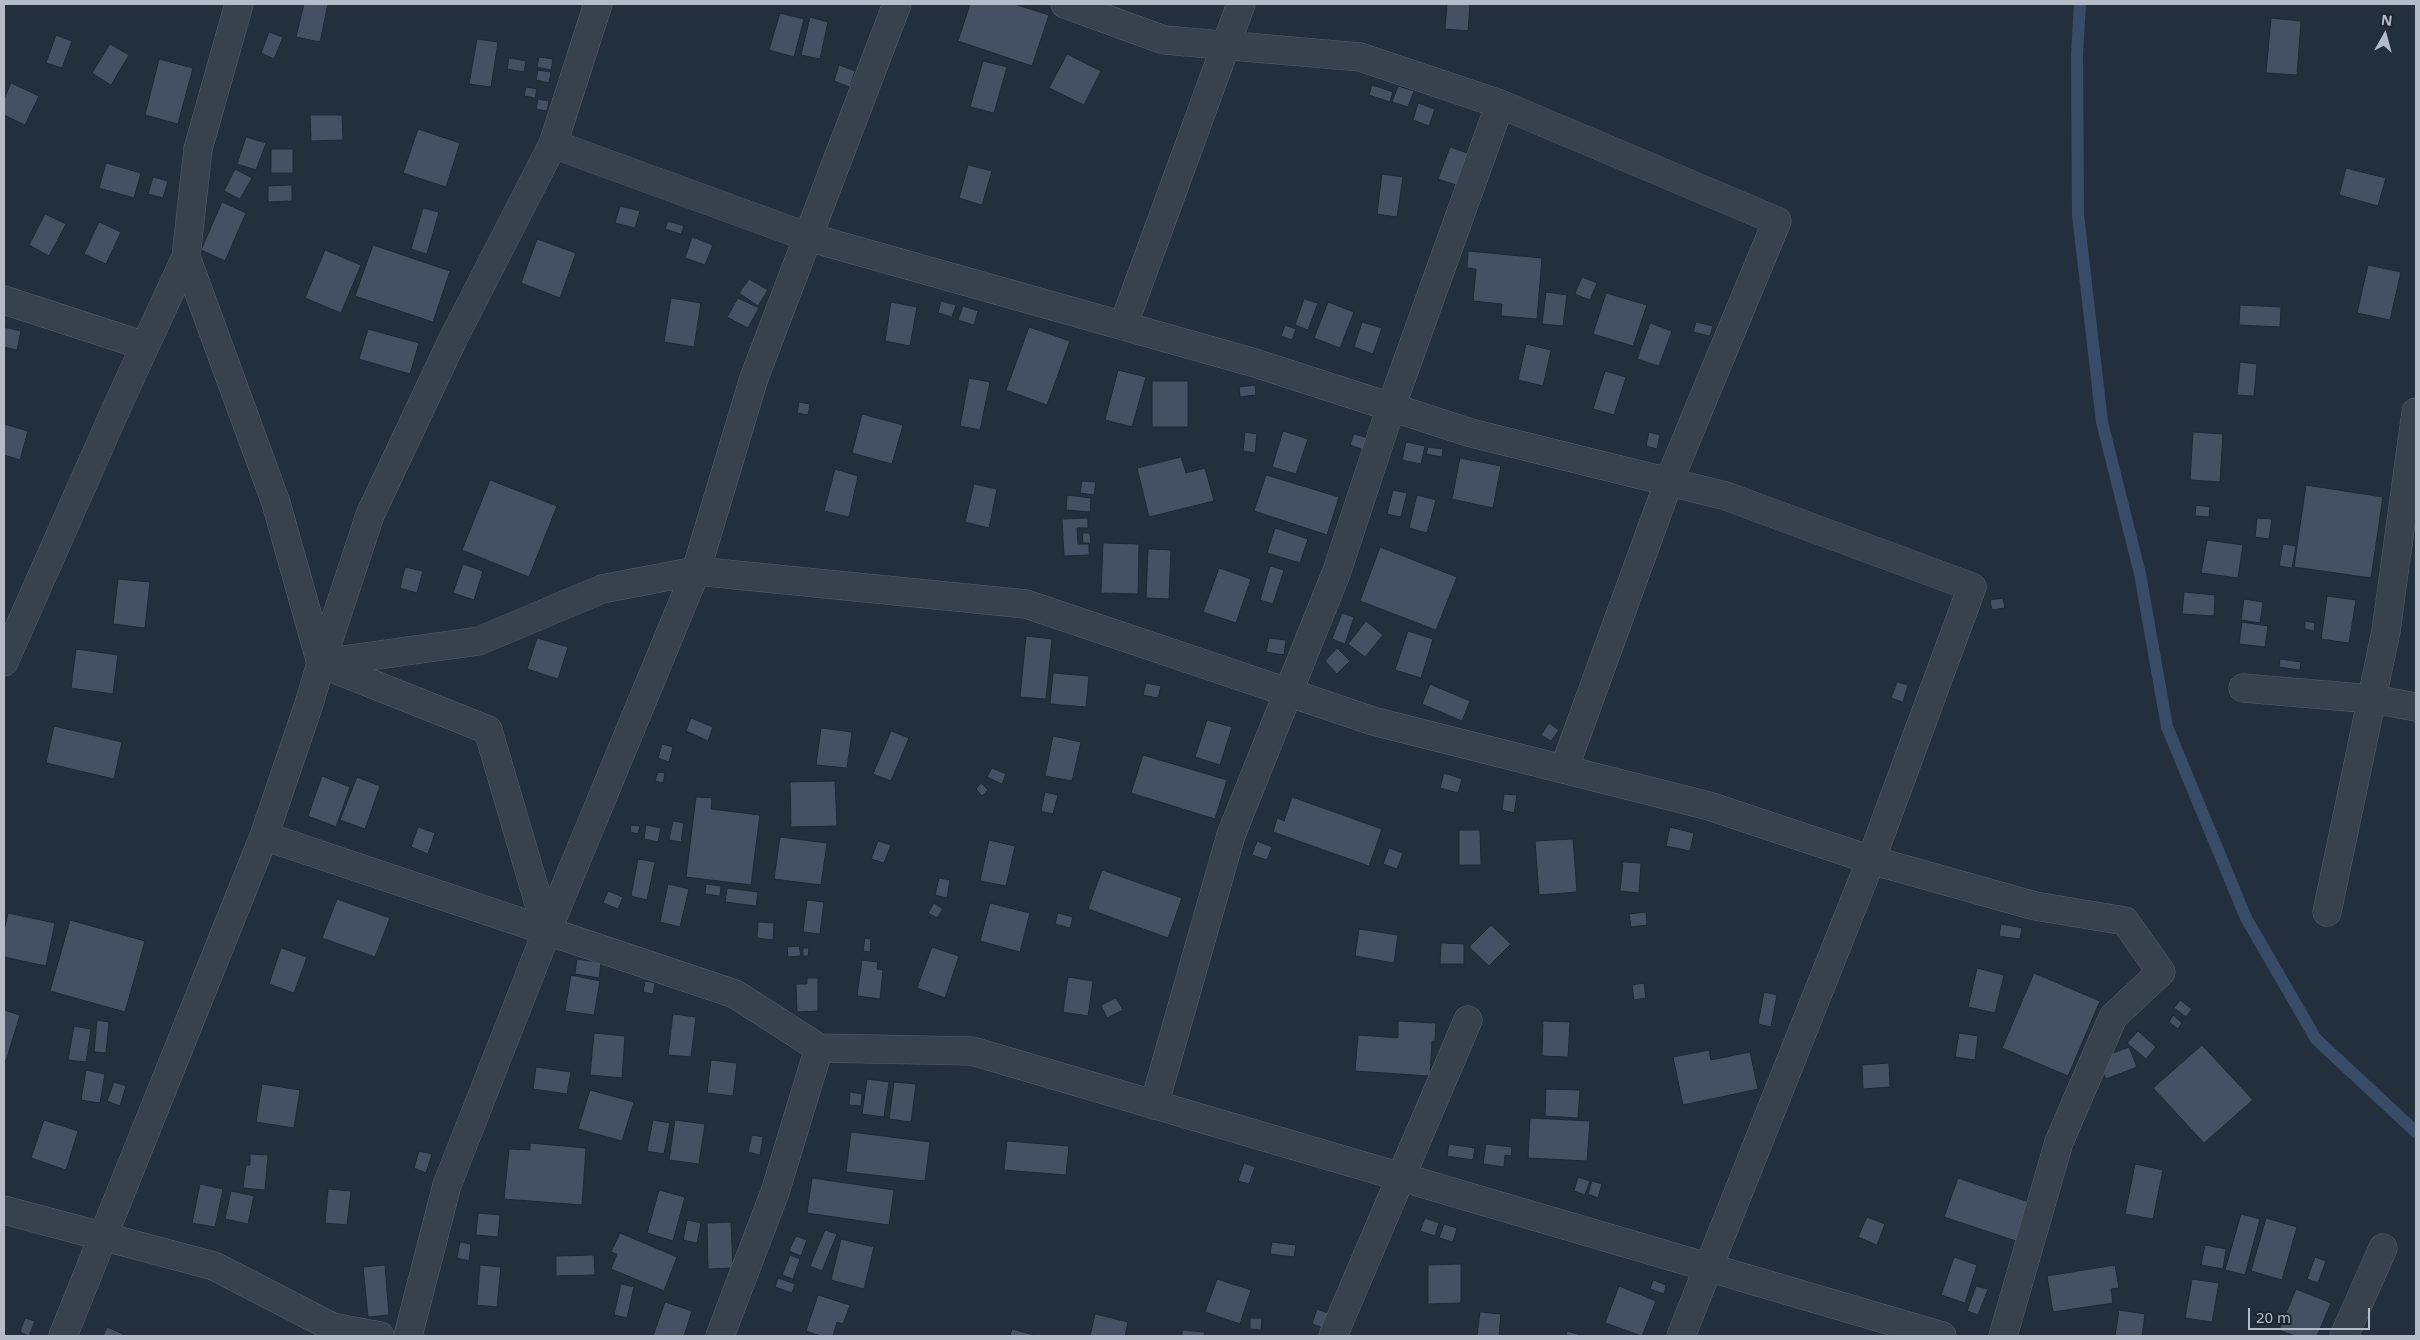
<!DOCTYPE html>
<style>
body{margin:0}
#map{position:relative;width:2420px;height:1340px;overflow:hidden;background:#242f3e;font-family:"Noto Sans",sans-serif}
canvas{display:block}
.frame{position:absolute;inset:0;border:5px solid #b4bcc9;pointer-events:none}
.north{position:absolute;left:2360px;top:10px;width:50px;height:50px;-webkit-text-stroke:4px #1d2633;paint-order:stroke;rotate:7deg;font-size:14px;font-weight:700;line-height:20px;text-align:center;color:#b4bcc9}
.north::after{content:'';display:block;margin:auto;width:18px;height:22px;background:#b4bcc9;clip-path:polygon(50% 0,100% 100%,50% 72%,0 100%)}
.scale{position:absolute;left:2248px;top:1308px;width:122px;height:22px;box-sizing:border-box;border:2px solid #b4bcc9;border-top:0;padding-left:6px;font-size:15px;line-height:18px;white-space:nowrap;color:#b4bcc9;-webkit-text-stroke:4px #1d2633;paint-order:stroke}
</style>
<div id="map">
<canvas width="2420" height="1340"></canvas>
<div class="frame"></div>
<div class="north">N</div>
<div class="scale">20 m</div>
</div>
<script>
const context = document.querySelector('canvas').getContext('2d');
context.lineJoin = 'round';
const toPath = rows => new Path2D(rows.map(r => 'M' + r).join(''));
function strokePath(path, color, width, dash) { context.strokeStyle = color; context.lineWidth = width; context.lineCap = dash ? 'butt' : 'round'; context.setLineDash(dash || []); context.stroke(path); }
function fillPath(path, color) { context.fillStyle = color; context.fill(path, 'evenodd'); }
const stream = toPath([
 [2080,4,2077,54,2078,215,2102,422,2140,574,2167,727,2246,918,2316,1039,2416,1132]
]);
const building = toPath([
 [304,4,328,4,320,42,296,37,304,4],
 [970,4,1014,4,1049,15,1032,66,958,41,970,4],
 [1447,4,1470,4,1468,31,1445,29,1447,4],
 [780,13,804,19,794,57,769,50,780,13],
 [810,17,828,22,820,59,801,55,810,17],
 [2271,18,2301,21,2297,75,2266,73,2271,18],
 [269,32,283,37,274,59,261,53,269,32],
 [56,35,72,41,62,68,46,63,56,35],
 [477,39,498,42,491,87,469,84,477,39],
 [110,44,129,55,111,85,92,73,110,44],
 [1067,54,1101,71,1084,105,1049,88,1067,54],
 [539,57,553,59,551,70,537,67,539,57],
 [509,58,526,61,524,72,507,69,509,58],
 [159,59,193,68,178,124,145,115,159,59],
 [983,61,1007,67,994,113,970,107,983,61],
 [839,65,855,71,850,87,834,81,839,65],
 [538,70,551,72,549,83,536,80,538,70],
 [11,83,39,96,25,125,4,115,4,99,11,83],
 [1372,85,1393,92,1390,102,1369,95,1372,85],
 [1398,86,1414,91,1408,107,1392,102,1398,86],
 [526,87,537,89,535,98,524,96,526,87],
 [538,99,549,101,547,111,536,109,538,99],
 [1418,103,1435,109,1429,126,1413,120,1418,103],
 [310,115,342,115,343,140,311,141,310,115],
 [418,129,460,143,446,187,403,173,418,129],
 [246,137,266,143,256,170,237,164,246,137],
 [1450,147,1470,154,1459,186,1438,179,1450,147],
 [271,149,293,149,293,173,271,173,271,149],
 [106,163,141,173,134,198,99,188,106,163],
 [968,165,992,171,982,205,959,198,968,165],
 [2346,168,2386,178,2378,206,2339,195,2346,168],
 [235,169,252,178,240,199,224,191,235,169],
 [1382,174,1403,177,1397,217,1377,214,1382,174],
 [153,177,168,181,163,198,148,194,153,177],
 [292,185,292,201,268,202,268,186,292,185],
 [222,202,246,213,225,261,201,250,222,202],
 [620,206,640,211,635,228,615,223,620,206],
 [423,208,439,212,427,254,411,249,423,208],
 [45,214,66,224,49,256,29,245,45,214],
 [668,221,684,226,681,234,665,229,668,221],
 [99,222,121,232,106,264,84,254,99,222],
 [692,237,713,245,705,265,685,258,692,237],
 [537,239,576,253,560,298,521,283,537,239],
 [373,245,450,271,433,322,355,296,373,245],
 [325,250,361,265,341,313,305,298,325,250],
 [1468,251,1542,258,1537,319,1501,316,1502,304,1473,301,1476,269,1467,268,1468,251],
 [2368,265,2401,272,2390,320,2357,313,2368,265],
 [1582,277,1597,283,1590,300,1575,294,1582,277],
 [749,279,768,290,758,306,739,293,749,279],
 [1546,292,1567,295,1563,326,1542,324,1546,292],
 [1606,293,1647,305,1633,346,1593,334,1606,293],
 [671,298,701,303,694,347,664,342,671,298],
 [738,298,759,308,748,328,727,317,738,298],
 [1304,299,1318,303,1308,330,1295,325,1304,299],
 [941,301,956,305,952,317,938,313,941,301],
 [891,302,917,307,910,346,885,341,891,302],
 [1328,302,1354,312,1340,348,1314,338,1328,302],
 [2240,305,2281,307,2280,327,2239,325,2240,305],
 [963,306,978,311,974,325,958,320,963,306],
 [1362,322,1382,328,1373,354,1354,347,1362,322],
 [1696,322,1713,326,1710,336,1693,332,1696,322],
 [1650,323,1672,331,1659,366,1637,359,1650,323],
 [1285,325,1296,329,1292,340,1281,336,1285,325],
 [4,327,21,331,17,350,4,347,4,327],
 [1029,327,1070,341,1047,405,1006,390,1029,327],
 [368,329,419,343,410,374,359,359,368,329],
 [1526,344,1551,350,1543,386,1518,380,1526,344],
 [2240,362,2257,364,2254,396,2237,395,2240,362],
 [1118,370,1146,377,1132,427,1105,420,1118,370],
 [1605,371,1626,377,1614,415,1593,409,1605,371],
 [969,378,990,382,980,430,960,426,969,378],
 [1152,381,1188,381,1188,427,1152,427,1152,381],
 [1255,385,1256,395,1240,397,1239,387,1255,385],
 [799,402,810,404,808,415,797,413,799,402],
 [862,414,903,425,892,464,852,453,862,414],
 [4,424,28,431,20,460,4,455,4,424],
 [1283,431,1308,439,1296,474,1272,467,1283,431],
 [1245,432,1257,434,1255,453,1243,451,1245,432],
 [1649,432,1660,435,1657,449,1646,446,1649,432],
 [2193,432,2223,434,2220,482,2190,480,2193,432],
 [1354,434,1368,438,1364,450,1350,445,1354,434],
 [1406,442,1425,446,1421,464,1402,460,1406,442],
 [1428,447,1443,449,1442,457,1426,454,1428,447],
 [1181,457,1186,473,1205,468,1214,501,1149,517,1137,468,1181,457],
 [1460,458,1501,466,1493,508,1452,499,1460,458],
 [835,469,858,476,849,517,824,511,835,469],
 [1266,475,1339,497,1327,535,1254,511,1266,475],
 [490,480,557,506,529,577,462,550,490,480],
 [1082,481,1096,482,1094,495,1080,493,1082,481],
 [974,484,997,489,989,528,965,522,974,484],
 [2306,485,2383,497,2371,578,2294,567,2306,485],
 [1393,490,1407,493,1401,517,1387,514,1393,490],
 [1067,495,1091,498,1090,512,1066,510,1067,495],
 [1417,495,1436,500,1427,533,1409,528,1417,495],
 [2196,505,2210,507,2209,517,2195,516,2196,505],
 [1088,518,1088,528,1077,528,1078,544,1089,544,1089,555,1064,556,1062,519,1088,518],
 [2257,518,2272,519,2269,539,2255,537,2257,518],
 [1275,528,1308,539,1300,563,1267,553,1275,528],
 [1082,533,1090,533,1091,543,1083,543,1082,533],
 [2207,540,2243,545,2238,578,2201,573,2207,540],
 [1103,543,1139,544,1138,594,1101,593,1103,543],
 [2283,544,2296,546,2292,568,2279,566,2283,544],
 [1380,547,1457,577,1436,630,1360,601,1380,547],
 [1148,549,1171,550,1169,599,1146,598,1148,549],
 [463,564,483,571,474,600,453,593,463,564],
 [1270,566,1284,570,1273,604,1260,600,1270,566],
 [405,567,423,571,417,593,400,588,405,567],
 [1219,568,1251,579,1236,623,1203,612,1219,568],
 [118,579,150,582,145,628,113,624,118,579],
 [2184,592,2215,595,2214,616,2182,614,2184,592],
 [2327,596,2356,600,2349,643,2321,639,2327,596],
 [2003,598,2005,608,1992,610,1990,600,2003,598],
 [2244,599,2263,602,2260,623,2241,620,2244,599],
 [1342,613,1354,617,1345,644,1332,639,1342,613],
 [1366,621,1383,635,1365,657,1348,644,1366,621],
 [2305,621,2315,623,2314,631,2305,629,2305,621],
 [2242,622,2268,626,2265,647,2239,644,2242,622],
 [1408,631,1433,639,1421,678,1395,670,1408,631],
 [1026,636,1052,639,1046,699,1020,697,1026,636],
 [537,638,568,647,558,679,527,669,537,638],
 [1269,638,1286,640,1284,655,1266,652,1269,638],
 [1337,648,1350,661,1337,674,1325,661,1337,648],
 [76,649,118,655,113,694,71,688,76,649],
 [2280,659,2301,662,2300,670,2279,667,2280,659],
 [1053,673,1089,676,1086,707,1050,704,1053,673],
 [1897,682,1908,685,1903,702,1891,698,1897,682],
 [1146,683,1161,686,1158,698,1143,695,1146,683],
 [1430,684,1470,701,1462,721,1422,704,1430,684],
 [691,718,713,727,708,741,686,731,691,718],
 [1207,720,1232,727,1220,765,1195,757,1207,720],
 [1549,723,1559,730,1551,741,1541,735,1549,723],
 [54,726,122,742,114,779,46,763,54,726],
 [821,728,852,732,847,768,816,765,821,728],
 [891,731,909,738,891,781,873,774,891,731],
 [1053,736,1081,742,1072,781,1045,776,1053,736],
 [662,744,673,747,669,762,658,758,662,744],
 [1143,755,1227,780,1215,819,1131,793,1143,755],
 [992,768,1006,774,1002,784,987,777,992,768],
 [658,772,665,773,663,783,655,781,658,772],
 [1444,773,1462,779,1458,793,1440,788,1444,773],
 [322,776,350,787,336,827,308,816,322,776],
 [357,777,380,786,365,829,340,820,357,777],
 [835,781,837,826,791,827,790,782,835,781],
 [981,783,988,790,982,796,976,789,981,783],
 [1045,792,1058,795,1053,814,1041,811,1045,792],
 [1504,794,1517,795,1514,813,1502,810,1504,794],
 [696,797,712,798,711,809,760,815,751,885,686,877,696,797],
 [1292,797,1382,829,1369,866,1273,832,1277,818,1284,821,1292,797],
 [673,821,684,823,681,842,669,840,673,821],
 [631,825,640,826,638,834,630,832,631,825],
 [646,825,661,828,658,842,644,839,646,825],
 [418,827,435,833,428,854,411,847,418,827],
 [1670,827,1694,833,1690,851,1666,846,1670,827],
 [1459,830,1480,830,1481,865,1459,865,1459,830],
 [780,837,827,843,821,885,774,879,780,837],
 [1573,839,1577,892,1539,895,1535,841,1573,839],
 [989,840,1015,846,1006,886,980,881,989,840],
 [878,841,891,845,884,863,871,859,878,841],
 [1257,841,1272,847,1267,860,1252,855,1257,841],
 [1389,848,1403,853,1397,869,1383,864,1389,848],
 [638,859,655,862,647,900,631,896,638,859],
 [1623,862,1641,863,1639,893,1620,891,1623,862],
 [1102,870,1182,898,1168,938,1088,909,1102,870],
 [939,878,950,880,947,898,935,895,939,878],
 [668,884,689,889,680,927,660,922,668,884],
 [706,884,721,886,720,896,705,894,706,884],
 [727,888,758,892,756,906,725,902,727,888],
 [608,891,623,897,618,909,603,903,608,891],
 [337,899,390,918,375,957,322,938,337,899],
 [807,900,824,902,820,934,803,932,807,900],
 [934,903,943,909,937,918,928,913,934,903],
 [990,903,1030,913,1020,952,980,941,990,903],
 [1646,912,1647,925,1631,927,1629,914,1646,912],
 [8,913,55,923,46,966,4,957,4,931,8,913],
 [1058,913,1073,917,1070,928,1055,924,1058,913],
 [70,920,145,941,125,1012,50,991,70,920],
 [758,922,774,923,773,940,757,938,758,922],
 [2001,924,2022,928,2020,939,1999,936,2001,924],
 [1491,925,1511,944,1489,966,1469,947,1491,925],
 [1359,929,1398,935,1394,963,1355,956,1359,929],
 [865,938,871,939,870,952,863,951,865,938],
 [1441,943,1464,944,1464,964,1440,964,1441,943],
 [799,946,801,956,788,957,787,947,799,946],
 [932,947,959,956,945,998,917,988,932,947],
 [281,948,307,957,294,993,269,984,281,948],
 [803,948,809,948,808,956,803,956,803,948],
 [577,959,601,963,599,978,575,974,577,959],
 [862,960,878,962,877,969,883,970,880,999,857,996,862,960],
 [1977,968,2004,975,1995,1013,1968,1007,1977,968],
 [2034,973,2100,1001,2068,1076,2002,1048,2034,973],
 [571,975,600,981,594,1015,565,1011,571,975],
 [1068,977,1093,981,1088,1016,1063,1012,1068,977],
 [807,978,818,978,818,1011,797,1012,796,984,807,984,807,978],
 [645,981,655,983,653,994,643,992,645,981],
 [1644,983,1646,998,1634,1000,1632,985,1644,983],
 [1764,992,1777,995,1771,1027,1758,1024,1764,992],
 [1116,998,1123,1010,1107,1018,1101,1005,1116,998],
 [2180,1000,2192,1009,2186,1017,2174,1008,2180,1000],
 [4,1010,20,1015,6,1061,4,1060,4,1010],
 [673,1014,696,1017,691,1057,668,1055,673,1014],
 [2173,1015,2182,1023,2178,1029,2169,1022,2173,1015],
 [97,1020,109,1022,106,1053,94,1052,97,1020],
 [1398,1021,1436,1023,1435,1041,1432,1041,1430,1076,1355,1071,1358,1035,1398,1038,1398,1021],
 [1543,1021,1570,1022,1568,1057,1542,1056,1543,1021],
 [74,1026,91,1029,86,1062,68,1060,74,1026],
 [2138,1031,2156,1047,2146,1059,2127,1043,2138,1031],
 [594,1033,625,1036,622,1078,590,1075,594,1033],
 [1959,1033,1978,1036,1975,1060,1955,1057,1959,1033],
 [2202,1045,2253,1100,2204,1143,2153,1088,2202,1045],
 [2129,1047,2137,1067,2106,1079,2097,1059,2129,1047],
 [1709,1050,1711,1060,1750,1052,1758,1089,1683,1105,1673,1057,1709,1050],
 [711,1060,737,1063,733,1096,707,1093,711,1060],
 [1889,1063,1890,1087,1863,1089,1862,1065,1889,1063],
 [536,1067,571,1072,567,1094,533,1089,536,1067],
 [86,1070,105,1074,100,1103,81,1100,86,1070],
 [867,1079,889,1082,884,1117,862,1114,867,1079],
 [114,1082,126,1086,120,1106,107,1101,114,1082],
 [894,1082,916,1084,911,1122,889,1119,894,1082],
 [262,1084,300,1090,294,1128,256,1122,262,1084],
 [1546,1089,1580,1090,1578,1118,1545,1116,1546,1089],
 [590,1090,634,1102,622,1141,578,1129,590,1090],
 [850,1092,862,1094,861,1106,849,1105,850,1092],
 [1530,1118,1590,1121,1587,1161,1528,1158,1530,1118],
 [44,1120,78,1131,66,1170,31,1158,44,1120],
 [653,1120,670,1123,664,1154,647,1151,653,1120],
 [675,1120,705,1124,699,1164,669,1160,675,1120],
 [851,1132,930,1142,925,1181,846,1172,851,1132],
 [752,1135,763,1137,760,1155,748,1152,752,1135],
 [1007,1141,1069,1146,1066,1175,1004,1170,1007,1141],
 [530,1143,586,1148,582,1205,504,1199,509,1149,530,1150,530,1143],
 [1449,1144,1475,1148,1473,1160,1447,1156,1449,1144],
 [1486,1144,1512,1147,1511,1156,1505,1155,1504,1167,1483,1164,1486,1144],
 [419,1151,432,1154,426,1173,414,1168,419,1151],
 [250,1154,268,1155,265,1190,243,1188,246,1165,250,1165,250,1154],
 [1244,1163,1255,1167,1249,1184,1238,1181,1244,1163],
 [2135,1164,2163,1170,2153,1219,2125,1214,2135,1164],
 [1578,1177,1590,1181,1585,1195,1574,1191,1578,1177],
 [812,1178,894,1190,889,1225,807,1213,812,1178],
 [1958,1178,2029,1202,2016,1241,1944,1217,1958,1178],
 [1592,1181,1602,1184,1598,1198,1588,1194,1592,1181],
 [200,1184,223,1189,215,1227,192,1223,200,1184],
 [328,1189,351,1191,347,1225,325,1223,328,1189],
 [659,1190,685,1197,673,1241,647,1233,659,1190],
 [231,1191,254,1196,248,1224,225,1219,231,1191],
 [478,1213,500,1215,498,1237,476,1235,478,1213],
 [2241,1214,2260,1219,2245,1275,2225,1270,2241,1214],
 [1867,1217,1885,1224,1877,1245,1858,1237,1867,1217],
 [1425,1218,1439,1223,1435,1236,1420,1231,1425,1218],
 [2266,1218,2297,1227,2282,1280,2251,1271,2266,1218],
 [687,1220,701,1223,697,1243,683,1240,687,1220],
 [731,1222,733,1268,708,1269,707,1223,731,1222],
 [1444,1224,1457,1228,1453,1242,1439,1238,1444,1224],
 [825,1230,837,1234,822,1271,810,1266,825,1230],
 [620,1233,677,1257,664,1291,611,1269,617,1254,611,1252,620,1233],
 [796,1236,807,1240,801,1256,789,1251,796,1236],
 [841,1239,874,1247,864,1289,831,1280,841,1239],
 [460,1242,471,1244,469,1261,457,1258,460,1242],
 [1272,1242,1296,1245,1294,1257,1270,1254,1272,1242],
 [2205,1245,2226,1249,2223,1269,2201,1265,2205,1245],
 [594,1255,595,1275,556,1276,556,1256,594,1255],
 [790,1255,800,1259,793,1279,782,1275,790,1255],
 [1954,1257,1977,1265,1965,1303,1941,1295,1954,1257],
 [2315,1257,2326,1261,2318,1283,2307,1279,2315,1257],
 [1461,1264,1461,1303,1428,1304,1428,1265,1461,1264],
 [385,1265,389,1315,368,1317,363,1267,385,1265],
 [480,1265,501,1267,497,1307,477,1305,480,1265],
 [2115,1265,2119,1288,2111,1289,2113,1303,2053,1312,2047,1276,2115,1265],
 [778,1278,795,1284,792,1293,775,1287,778,1278],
 [1217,1279,1251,1290,1240,1324,1205,1312,1217,1279],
 [2192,1279,2219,1283,2212,1322,2185,1318,2192,1279],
 [1653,1280,1666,1285,1664,1294,1650,1289,1653,1280],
 [621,1284,634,1287,627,1318,614,1315,621,1284],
 [1619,1286,1656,1301,1642,1336,1605,1323,1619,1286],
 [1976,1286,1988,1289,1978,1315,1967,1311,1976,1286],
 [2296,1289,2331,1303,2317,1336,2295,1336,2279,1330,2296,1289],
 [818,1295,850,1305,843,1324,837,1322,833,1336,821,1336,806,1331,818,1295],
 [665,1302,692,1311,684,1336,653,1336,665,1302],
 [1317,1309,1328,1313,1323,1328,1312,1324,1317,1309],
 [2119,1310,2145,1314,2142,1336,2115,1336,2119,1310],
 [1480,1312,1501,1314,1499,1336,1477,1336,1480,1312],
 [1095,1314,1128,1322,1125,1336,1090,1336,1095,1314],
 [25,1318,35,1321,29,1336,20,1332,25,1318],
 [1250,1318,1262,1318,1261,1330,1250,1329,1250,1318],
 [107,1327,123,1334,122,1336,103,1336,107,1327],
 [1012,1329,1038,1336,1010,1336,1012,1329],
 [1182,1330,1205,1332,1204,1336,1182,1336,1182,1330],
 [1567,1331,1584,1336,1566,1336,1567,1331]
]);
const minor = toPath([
 [1065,4,1164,40,1360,57,1500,104,1777,221,1669,481,1564,769],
 [553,144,808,237,1255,363,1471,433,1726,496,1972,587,1871,860,1681,1336],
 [4,300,145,346],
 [1123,326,1241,4],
 [4,662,116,409,186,257],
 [321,663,479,641,602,589,696,571,1026,604,1373,721,1709,806,1871,860,2035,906,2125,921,2161,972,2113,1017,2059,1142,2003,1336],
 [321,663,370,515,453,339,553,144,598,4],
 [322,664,488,730,547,931],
 [2243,688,2372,699,2416,707],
 [264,836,735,994,819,1048,972,1051,1942,1336],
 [2327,912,2386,631,2416,412],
 [1154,1105,1231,835,1337,571,1391,407,1500,104],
 [4,1210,214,1266,332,1327,380,1336],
 [63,1336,264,836,309,704,321,663,276,503,186,257,198,149,239,4],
 [408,1336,447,1185,547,931,696,571,754,378,897,4],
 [720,1336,775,1192,819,1048],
 [1333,1336,1468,1020],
 [2344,1336,2383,1248]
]);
strokePath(stream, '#394c67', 12);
fillPath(building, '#455162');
strokePath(building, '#1f2835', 1);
strokePath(minor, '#565f6c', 29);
strokePath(minor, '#38414e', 28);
</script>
